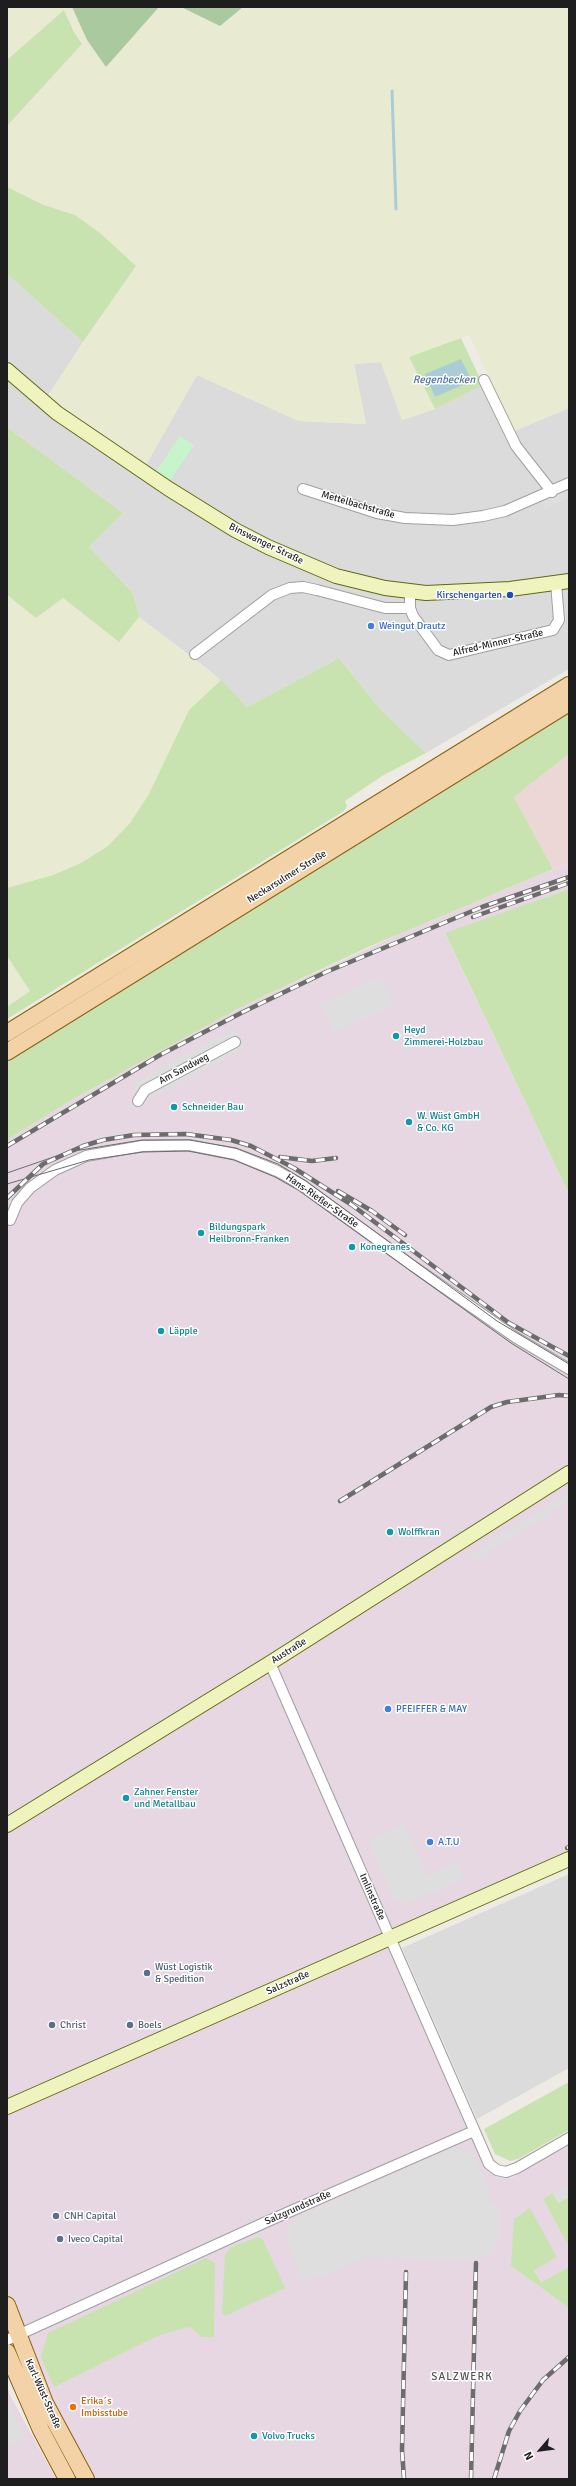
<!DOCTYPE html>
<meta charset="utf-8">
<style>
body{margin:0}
#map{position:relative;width:576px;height:2486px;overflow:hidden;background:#eeebe5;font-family:Signika,sans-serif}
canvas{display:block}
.frame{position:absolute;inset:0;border:8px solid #1e1e1e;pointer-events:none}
.north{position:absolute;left:520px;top:2430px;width:40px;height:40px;-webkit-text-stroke:3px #fff;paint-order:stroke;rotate:242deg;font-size:11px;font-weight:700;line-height:16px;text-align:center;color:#1e1e1e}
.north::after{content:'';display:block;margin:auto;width:14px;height:18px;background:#1e1e1e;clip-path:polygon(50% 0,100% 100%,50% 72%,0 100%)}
</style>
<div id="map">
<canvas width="576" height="2486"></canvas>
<div class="frame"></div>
<div class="north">N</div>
</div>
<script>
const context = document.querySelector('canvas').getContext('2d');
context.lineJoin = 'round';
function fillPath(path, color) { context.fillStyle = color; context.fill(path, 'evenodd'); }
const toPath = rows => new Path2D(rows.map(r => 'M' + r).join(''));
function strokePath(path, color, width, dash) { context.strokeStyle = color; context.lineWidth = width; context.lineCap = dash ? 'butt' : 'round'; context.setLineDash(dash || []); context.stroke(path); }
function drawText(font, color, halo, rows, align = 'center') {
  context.font = font + ' Signika,sans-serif'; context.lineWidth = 3; context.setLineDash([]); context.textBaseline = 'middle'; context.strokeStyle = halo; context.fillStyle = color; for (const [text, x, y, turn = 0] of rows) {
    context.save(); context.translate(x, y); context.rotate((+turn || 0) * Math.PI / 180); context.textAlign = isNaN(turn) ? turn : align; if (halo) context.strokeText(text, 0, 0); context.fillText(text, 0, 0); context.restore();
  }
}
const residential = toPath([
 [7,274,83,342,47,397,145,466,197,375,299,421,366,424,354,364,381,362,402,420,435,409,483,385,514,431,569,408,569,669,426,753,381,710,339,658,247,707,209,670,139,617,133,593,89,547,123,513,7,427],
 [569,1874,569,2068,477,2119,402,1948]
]);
const commercial = toPath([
 [569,754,569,865,553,869,514,797]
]);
const industrial = toPath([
 [569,865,569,889,445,934,569,1194,569,1866,546,1874,390,1947,486,2169,493,2175,511,2178,569,2145,569,2197,543,2199,569,2247,569,2267,541,2282,534,2269,556,2257,511,2266,569,2308,569,2479,78,2479,53,2435,18,2361,7,2326,7,1140,73,1099,241,1007,406,931,553,869],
 [7,2387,11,2397,56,2479,7,2479]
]);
const farmland = toPath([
 [7,7,72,7,87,40,106,66,159,7,181,7,220,26,243,7,569,7,569,408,514,431,469,335,409,357,435,409,412,417,402,420,381,362,354,364,366,424,299,421,197,375,145,467,91,430,47,397,135,266,75,215,44,205,7,187,7,126,82,44,64,10,7,60],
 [7,595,36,618,62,598,119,642,139,617,221,680,189,710,149,794,130,823,108,846,81,863,53,875,7,888],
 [7,956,30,991,7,1007]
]);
const grass = toPath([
 [64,10,74,32,82,44,7,126,7,60],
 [7,187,44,205,75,215,100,233,136,266,83,342,7,274],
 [461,338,483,385,435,409,409,357],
 [7,427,123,513,89,547,133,593,139,617,119,642,63,598,36,618,7,595],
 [339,658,381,710,426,753,382,776,345,801,347,806,344,811,7,1019,7,1007,30,991,7,956,7,888,53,875,81,863,108,846,130,823,149,794,189,710,221,680,247,707],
 [569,712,569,754,514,797,553,869,366,948,241,1007,73,1099,7,1140,7,1062,110,996],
 [569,889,569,1194,445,933],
 [569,2082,569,2130,518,2159,510,2161,495,2154,484,2129],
 [553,2193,558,2203,569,2197,569,2247,543,2199],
 [530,2208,557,2257,534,2270,541,2282,569,2267,569,2308,511,2266,514,2219],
 [258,2237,263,2240,285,2288,225,2316,222,2313,225,2255,231,2247],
 [206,2258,215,2263,214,2337,202,2337,190,2327,173,2331,157,2336,54,2387,41,2357,48,2333]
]);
const forest = toPath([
 [72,7,159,7,106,67,87,40],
 [181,7,243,7,220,26]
]);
const park = toPath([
 [180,436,194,445,169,482,155,473]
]);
const parking = toPath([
 [569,488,569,497,544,509,541,502],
 [381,976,394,1005,334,1032,321,1004],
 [233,1029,246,1047,152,1098,146,1092,137,1093,133,1083],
 [569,1493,569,1501,472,1562,469,1556],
 [404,1824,427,1876,457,1863,464,1878,403,1905,400,1898,394,1901,368,1840],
 [455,2147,473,2152,490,2191,489,2205,498,2205,498,2240,491,2253,482,2259,474,2260,364,2257,333,2272,303,2280,286,2241,288,2229,298,2217],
 [569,2185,569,2197,558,2203,553,2194],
 [7,2403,25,2438,7,2448]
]);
const water = toPath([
 [461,359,472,381,435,397,425,374]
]);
const stream = toPath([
 [392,91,396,209]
]);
const street = toPath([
 [484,380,516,446,552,492],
 [303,489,377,513,405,518,453,520,483,516,505,511,569,483],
 [410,592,410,608,413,616,438,650,449,655,553,630,559,620,556,583],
 [195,654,272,595,290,588,303,587,317,590,385,608,410,608],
 [138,1101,145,1090,235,1042],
 [10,1220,17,1203,30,1188,55,1170,86,1156,142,1146,189,1145,235,1154,277,1171,302,1185,413,1266,515,1337,569,1369],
 [270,1663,489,2164,497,2170,506,2172,517,2168,569,2138],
 [7,2340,266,2222,474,2131]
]);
const secondary = toPath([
 [7,370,57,413,169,489,235,530,268,547,336,576,385,588,426,593,510,589,569,581],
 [7,1825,270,1663,569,1473],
 [7,2107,569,1859]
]);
const primary = toPath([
 [7,1033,569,685],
 [7,1052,569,703],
 [7,2305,45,2403,86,2479],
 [7,2352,41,2430,67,2479]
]);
const tram = toPath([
 [7,1173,68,1152,142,1140,189,1140,236,1148,278,1164,306,1181,497,1321,569,1364],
 [7,1184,89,1160,143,1152,188,1151,234,1160,275,1177,298,1190,511,1343,569,1379]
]);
const rail = toPath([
 [473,917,569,883],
 [7,1146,160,1055,243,1012,326,972,482,907,569,877],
 [280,1157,312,1161,336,1158],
 [338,1191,372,1211,405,1235],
 [7,1198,43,1164,83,1146,103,1140,134,1135,186,1134,231,1140,251,1146,294,1168,352,1205,509,1323,569,1356],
 [340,1501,491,1407,507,1402,559,1395,569,1396],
 [567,1848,569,1847],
 [404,2479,402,2450,406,2272],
 [471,2479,476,2263],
 [494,2479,509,2431,520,2411,543,2380,569,2357]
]);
const markers = [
 [510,595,4,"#1a4fb4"],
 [371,626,4,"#3f7fe0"],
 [396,1036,4,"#0f9aa8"],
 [174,1107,4,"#0f9aa8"],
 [409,1122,4,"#0f9aa8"],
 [201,1233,4,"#0f9aa8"],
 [352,1247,4,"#0f9aa8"],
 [161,1331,4,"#0f9aa8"],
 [390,1532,4,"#0f9aa8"],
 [388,1709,4,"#3f7fe0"],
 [126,1798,4,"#0f9aa8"],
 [430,1842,4,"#3f7fe0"],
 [147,1973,4,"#5c6f8a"],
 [52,2025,4,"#5c6f8a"],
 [130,2025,4,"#5c6f8a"],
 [56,2216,4,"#5c6f8a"],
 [60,2239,4,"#5c6f8a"],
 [73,2407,4,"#e8710a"],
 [254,2436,4,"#0f9aa8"]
];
const streetNames = [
 ["Mettelbachstraße",358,505,16],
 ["Binswanger Straße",266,544,26],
 ["Alfred-Minner-Straße",498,643,-13],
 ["Neckarsulmer Straße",287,877,-32],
 ["Am Sandweg",184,1069,-28],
 ["Hans-Rießer-Straße",322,1201,35],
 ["Austraße",289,1651,-32],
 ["Imlinstraße",372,1897,66],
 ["Salzstraße",288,1983,-24],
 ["Salzgrundstraße",298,2208,-24],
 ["Karl-Wüst-Straße",43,2394,66]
];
const transitNames = [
 ["Kirschengarten",502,595]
];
const shopNames = [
 ["Weingut Drautz",379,626],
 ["PFEIFFER & MAY",396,1709],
 ["A.T.U",438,1842]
];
const cultureNames = [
 ["Heyd",404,1030],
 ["Zimmerei-Holzbau",404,1042],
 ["Schneider Bau",182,1107],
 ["W. Wüst GmbH",417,1116],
 ["& Co. KG",417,1128],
 ["Bildungspark",209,1227],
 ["Heilbronn-Franken",209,1239],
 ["Konegranes",360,1247],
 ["Läpple",169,1331],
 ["Wolffkran",398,1532],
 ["Zahner Fenster",134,1792],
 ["und Metallbau",134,1804],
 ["Volvo Trucks",262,2436]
];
const serviceNames = [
 ["Wüst Logistik",155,1967],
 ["& Spedition",155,1979],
 ["Christ",60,2025],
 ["Boels",138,2025],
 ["CNH Capital",64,2216],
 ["Iveco Capital",68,2239]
];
const foodNames = [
 ["Erika´s",81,2401],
 ["Imbisstube",81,2413]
];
const waterNames = [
 ["Regenbecken",444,380]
];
const neighbourhoodNames = [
 ["SALZWERK",462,2377]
];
fillPath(residential, '#dcdbdb');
fillPath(commercial, '#edd7d6');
fillPath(industrial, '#e6d7e3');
fillPath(farmland, '#e8ebd2');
fillPath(grass, '#c8e3b0');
fillPath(forest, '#aac99e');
fillPath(park, '#c6f4cb');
fillPath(parking, '#dedede');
fillPath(water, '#aaccd7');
strokePath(stream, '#aaccd7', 3);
strokePath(street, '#9f9f9f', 12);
strokePath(secondary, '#5e6a10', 16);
strokePath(primary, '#88620f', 18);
strokePath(street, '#fff', 10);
strokePath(secondary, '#eff3be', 14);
strokePath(primary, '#f2d2a6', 16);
strokePath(tram, '#6c6c6c', 1);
strokePath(rail, '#6c6c6c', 4.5);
strokePath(rail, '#fff', 3, [9]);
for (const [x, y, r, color] of markers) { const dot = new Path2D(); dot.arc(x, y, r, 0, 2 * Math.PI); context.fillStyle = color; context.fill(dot); strokePath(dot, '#fff', 1.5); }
drawText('10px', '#1e1e1e', '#fff', streetNames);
drawText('10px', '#164399', '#fff', transitNames, 'right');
drawText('10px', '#366cbe', '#fff', shopNames, 'left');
drawText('10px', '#0d838f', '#fff', cultureNames, 'left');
drawText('10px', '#4e5e75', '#fff', serviceNames, 'left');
drawText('10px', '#c56008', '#fff', foodNames, 'left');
drawText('italic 11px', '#51759c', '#fff', waterNames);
context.letterSpacing = '1px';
drawText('11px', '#515151', '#fff', neighbourhoodNames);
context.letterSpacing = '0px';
</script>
